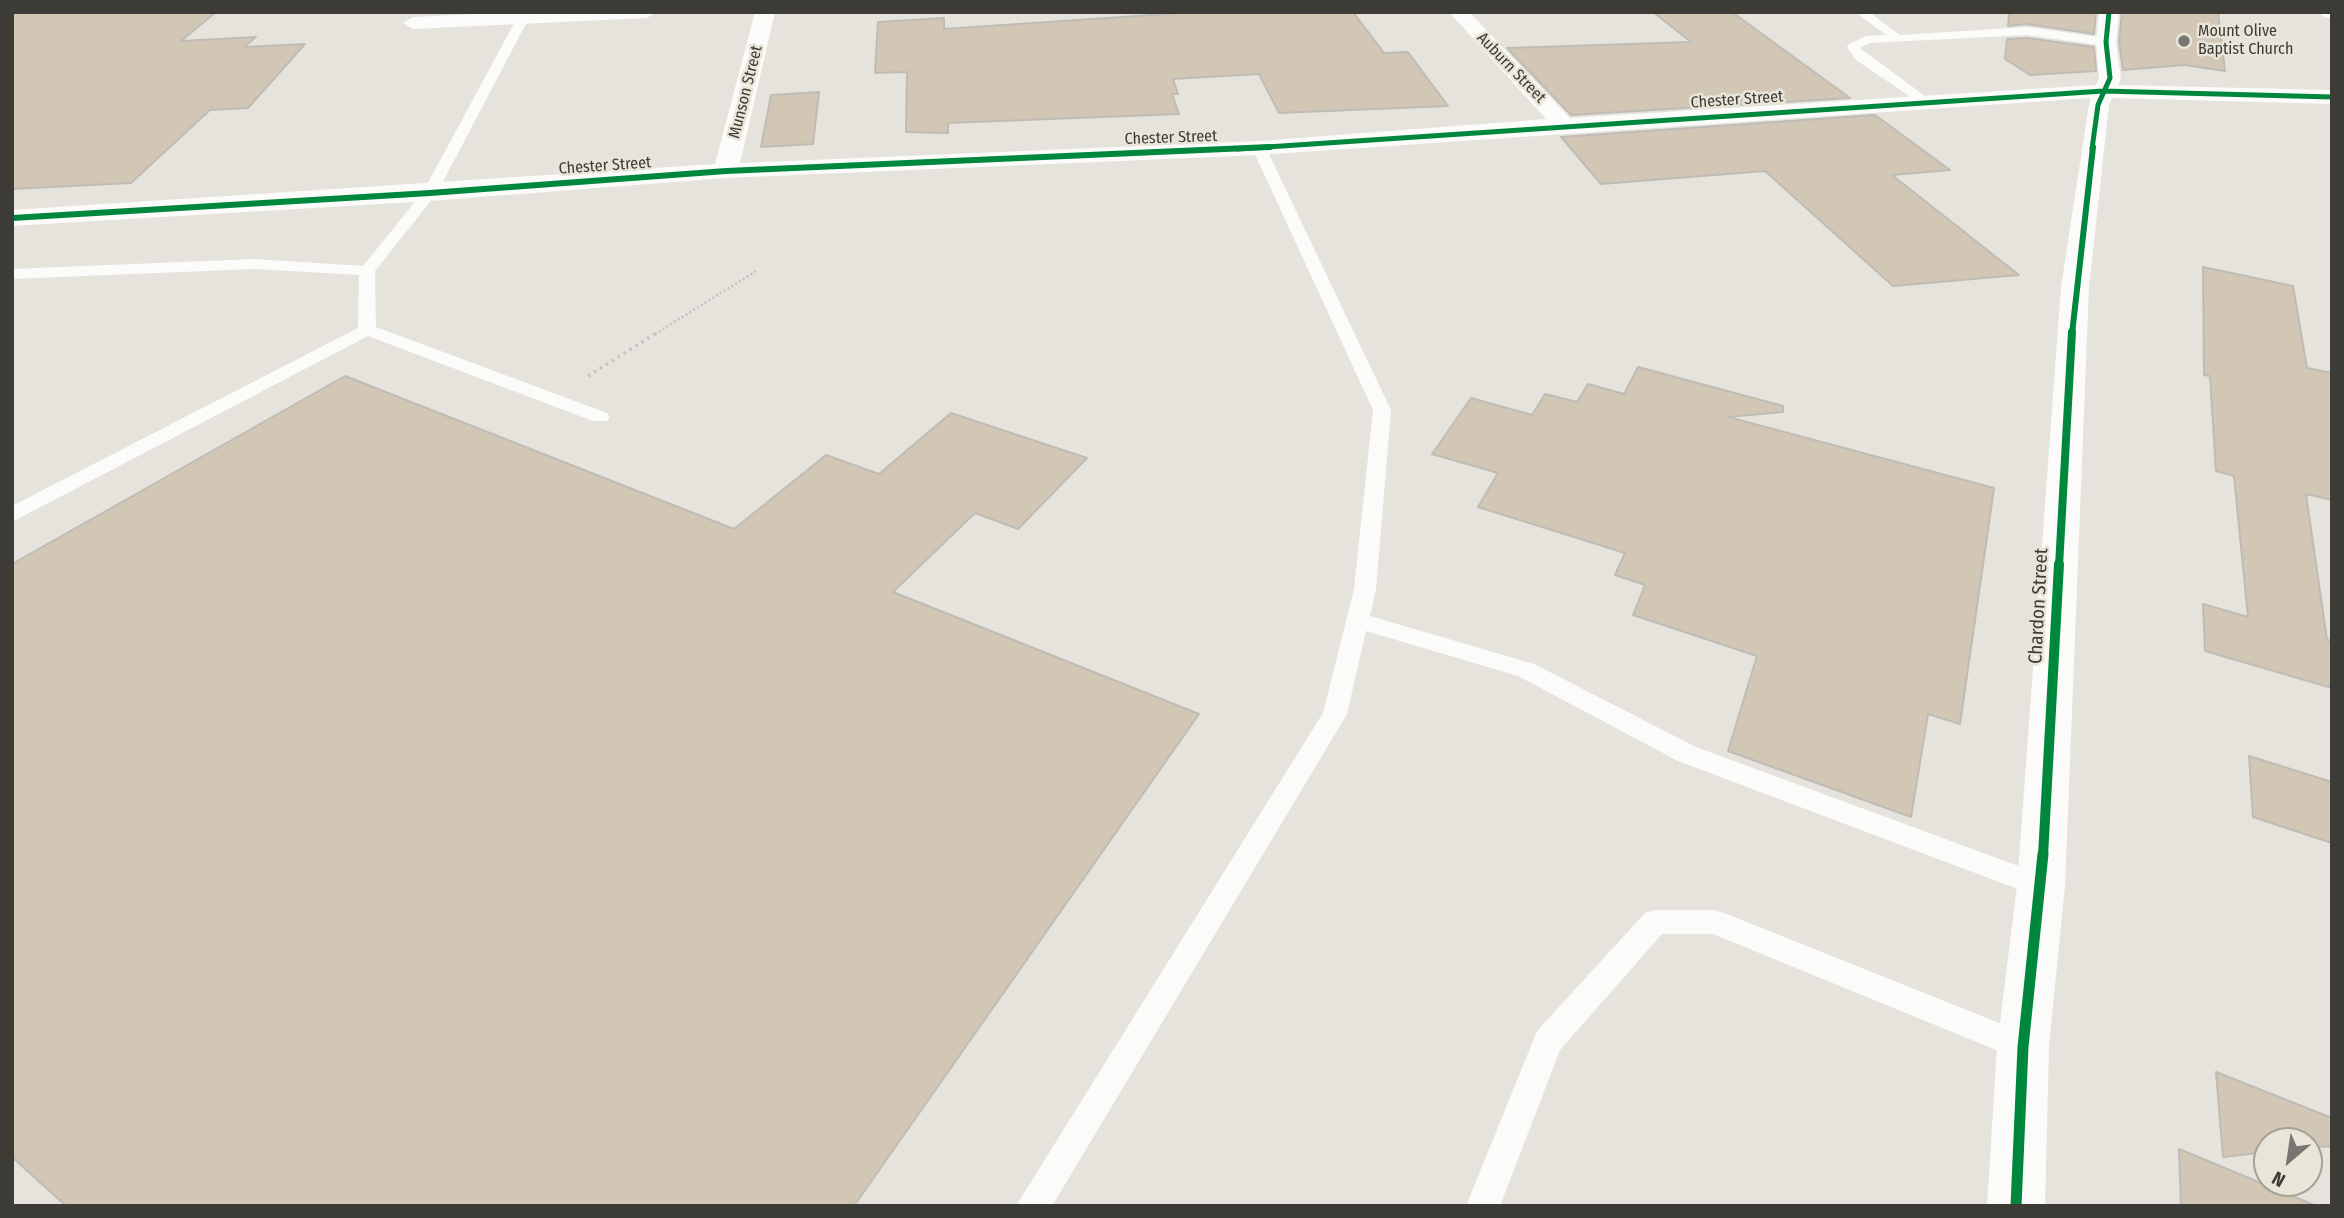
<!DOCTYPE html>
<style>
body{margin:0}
#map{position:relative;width:2344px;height:1218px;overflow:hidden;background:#e5e3dc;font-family:"Fira Sans Condensed",sans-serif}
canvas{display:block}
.frame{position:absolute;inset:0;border:14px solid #3d3b36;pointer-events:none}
.north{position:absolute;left:2253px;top:1127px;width:70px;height:70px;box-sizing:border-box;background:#e9e5d8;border:2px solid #a4a197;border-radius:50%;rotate:209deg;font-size:19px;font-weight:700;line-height:28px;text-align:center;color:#3d3b36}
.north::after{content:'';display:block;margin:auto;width:24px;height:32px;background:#787670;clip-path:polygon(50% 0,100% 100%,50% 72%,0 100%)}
</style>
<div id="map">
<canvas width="2344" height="1218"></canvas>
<div class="frame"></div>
<div class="north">N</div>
</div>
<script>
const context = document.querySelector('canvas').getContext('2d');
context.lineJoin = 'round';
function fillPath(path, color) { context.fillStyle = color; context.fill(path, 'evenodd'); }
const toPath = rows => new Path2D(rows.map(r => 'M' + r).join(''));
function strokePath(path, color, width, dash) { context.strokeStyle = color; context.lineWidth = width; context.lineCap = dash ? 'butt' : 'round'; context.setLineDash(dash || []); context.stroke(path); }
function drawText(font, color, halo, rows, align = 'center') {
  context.font = font + ' "Fira Sans Condensed",sans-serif'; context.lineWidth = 5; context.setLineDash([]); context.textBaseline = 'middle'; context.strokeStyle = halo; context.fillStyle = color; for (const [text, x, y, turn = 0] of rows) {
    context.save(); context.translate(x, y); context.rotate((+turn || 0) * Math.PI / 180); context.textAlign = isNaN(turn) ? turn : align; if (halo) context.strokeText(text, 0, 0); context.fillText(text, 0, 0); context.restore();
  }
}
const building = toPath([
 [12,12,216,12,181,41,256,37,244,47,305,44,248,108,210,110,131,183,12,189,12,12],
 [1196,12,1353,12,1384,53,1408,52,1448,106,1279,113,1259,74,1173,79,1178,94,1172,94,1179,114,948,123,948,133,906,132,907,72,875,73,878,22,944,18,944,29,1196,12],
 [1653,12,1732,12,1850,98,1571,115,1507,48,1691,42,1653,12],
 [2009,12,2096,12,2094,34,2027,24,2008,26,2009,12],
 [2122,12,2218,12,2225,71,2184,65,2123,70,2119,42,2122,12],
 [2027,38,2094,47,2096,71,2030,75,2005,59,2007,39,2027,38],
 [819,92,813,144,761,147,771,95,819,92],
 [1875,115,1950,170,1892,175,2019,275,1893,286,1765,171,1601,184,1561,137,1875,115],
 [2203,267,2293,286,2307,368,2332,373,2332,500,2306,494,2327,640,2332,641,2332,688,2205,651,2203,604,2248,617,2234,476,2216,471,2210,376,2204,375,2203,267],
 [1638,367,1783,406,1783,412,1728,417,1994,488,1960,724,1928,714,1911,817,1728,751,1757,656,1633,615,1645,585,1615,575,1625,553,1478,507,1498,473,1432,454,1471,398,1532,415,1545,394,1577,402,1588,384,1624,394,1638,367],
 [345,376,734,529,826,455,879,474,951,413,1087,458,1018,529,975,513,893,592,1199,714,854,1206,66,1206,12,1157,12,564,345,376],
 [2249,756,2332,782,2332,843,2253,817,2249,756],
 [2216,1072,2332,1118,2332,1146,2309,1148,2309,1141,2267,1141,2267,1152,2223,1157,2216,1072],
 [2179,1149,2314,1205,2314,1206,2181,1206,2179,1149]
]);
const pathFar1 = toPath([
 [655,334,756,271]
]);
const path = toPath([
 [588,376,658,332]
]);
const service = toPath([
 [1855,12,1869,12,1900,35,2027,27,2106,38,2112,42,2106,46,2027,35,1869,43,1860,48,1929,99,1929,105,1924,106,1856,60,1847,47,1849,44,1866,36,1886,35,1855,12],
 [523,15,529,18,437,193,375,271,376,327,607,413,610,417,607,421,593,421,368,336,12,522,12,506,358,328,359,275,255,269,12,279,12,269,255,259,363,266,423,192,517,18,523,15],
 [1259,144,1266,148,1391,410,1376,589,1370,616,1534,664,1696,747,2051,878,2055,886,2051,894,2041,898,2031,894,1678,761,1518,676,1366,631,1347,714,1052,1206,1016,1206,1323,713,1354,589,1373,410,1252,148,1259,144],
 [1655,910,1714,910,1724,913,2034,1037,2039,1047,2034,1057,2023,1061,1713,934,1662,934,1560,1050,1500,1206,1466,1206,1537,1031,1645,913,1655,910]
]);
const minor = toPath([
 [517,12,656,12,647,18,413,29,403,23,413,17,517,12],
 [755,12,775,12,740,163,1259,141,1546,119,1449,12,1469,12,1570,118,2096,85,2099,78,2096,42,2099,12,2119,12,2116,42,2121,78,2118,85,2332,90,2332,104,2112,98,2109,105,2089,287,2065,886,2049,1047,2045,1206,1987,1206,1997,1047,2017,886,2061,287,2090,98,1259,155,726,178,430,201,12,226,12,210,715,164,755,12],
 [2320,12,2332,12,2332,19,2322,16,2320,12]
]);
const cyclewayFar4 = toPath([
 [1237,149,2103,91,2332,97],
 [2092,149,2098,105,2110,78,2106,42,2109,12]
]);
const cyclewayFar3 = toPath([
 [12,218,430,193,726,171,1270,147],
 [2072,334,2093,147]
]);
const cyclewayFar2 = toPath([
 [2059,566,2072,332]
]);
const cyclewayFar1 = toPath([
 [2043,856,2059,564]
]);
const cycleway = toPath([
 [2016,1206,2023,1047,2043,854]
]);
const markers = [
 [2184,41,7,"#787670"]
];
const farPoinames = [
 ["Mount Olive",2198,32],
 ["Baptist Church",2198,50]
];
const farStreetnames = [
 ["Auburn Street",1511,68,46],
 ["Munson Street",746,92,-76],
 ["Chester Street",1737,100,-4],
 ["Chester Street",1171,138,-2],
 ["Chester Street",605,166,-4]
];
const streetNames = [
 ["Chardon Street",2039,606,-87]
];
fillPath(building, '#d2c6b5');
strokePath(building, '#bfbcb7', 2);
strokePath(pathFar1, '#c4c3c0', 2.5, [2, 2.5]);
strokePath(path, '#c4c3c0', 3.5, [2.5, 4.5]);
fillPath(service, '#fbfbfa');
fillPath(minor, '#fbfbfa');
strokePath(cyclewayFar4, '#00873e', 5);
strokePath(cyclewayFar3, '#00873e', 6);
strokePath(cyclewayFar2, '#00873e', 8);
strokePath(cyclewayFar1, '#00873e', 10);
strokePath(cycleway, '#00873e', 11);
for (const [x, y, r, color] of markers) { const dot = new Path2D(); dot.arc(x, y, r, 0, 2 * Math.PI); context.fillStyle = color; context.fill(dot); strokePath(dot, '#e9e5d8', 2.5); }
drawText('16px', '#3d3b36', '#e9e5d8', farPoinames, 'left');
drawText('16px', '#3d3b36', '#e9e5d8', farStreetnames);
drawText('19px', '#3d3b36', '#e9e5d8', streetNames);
</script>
